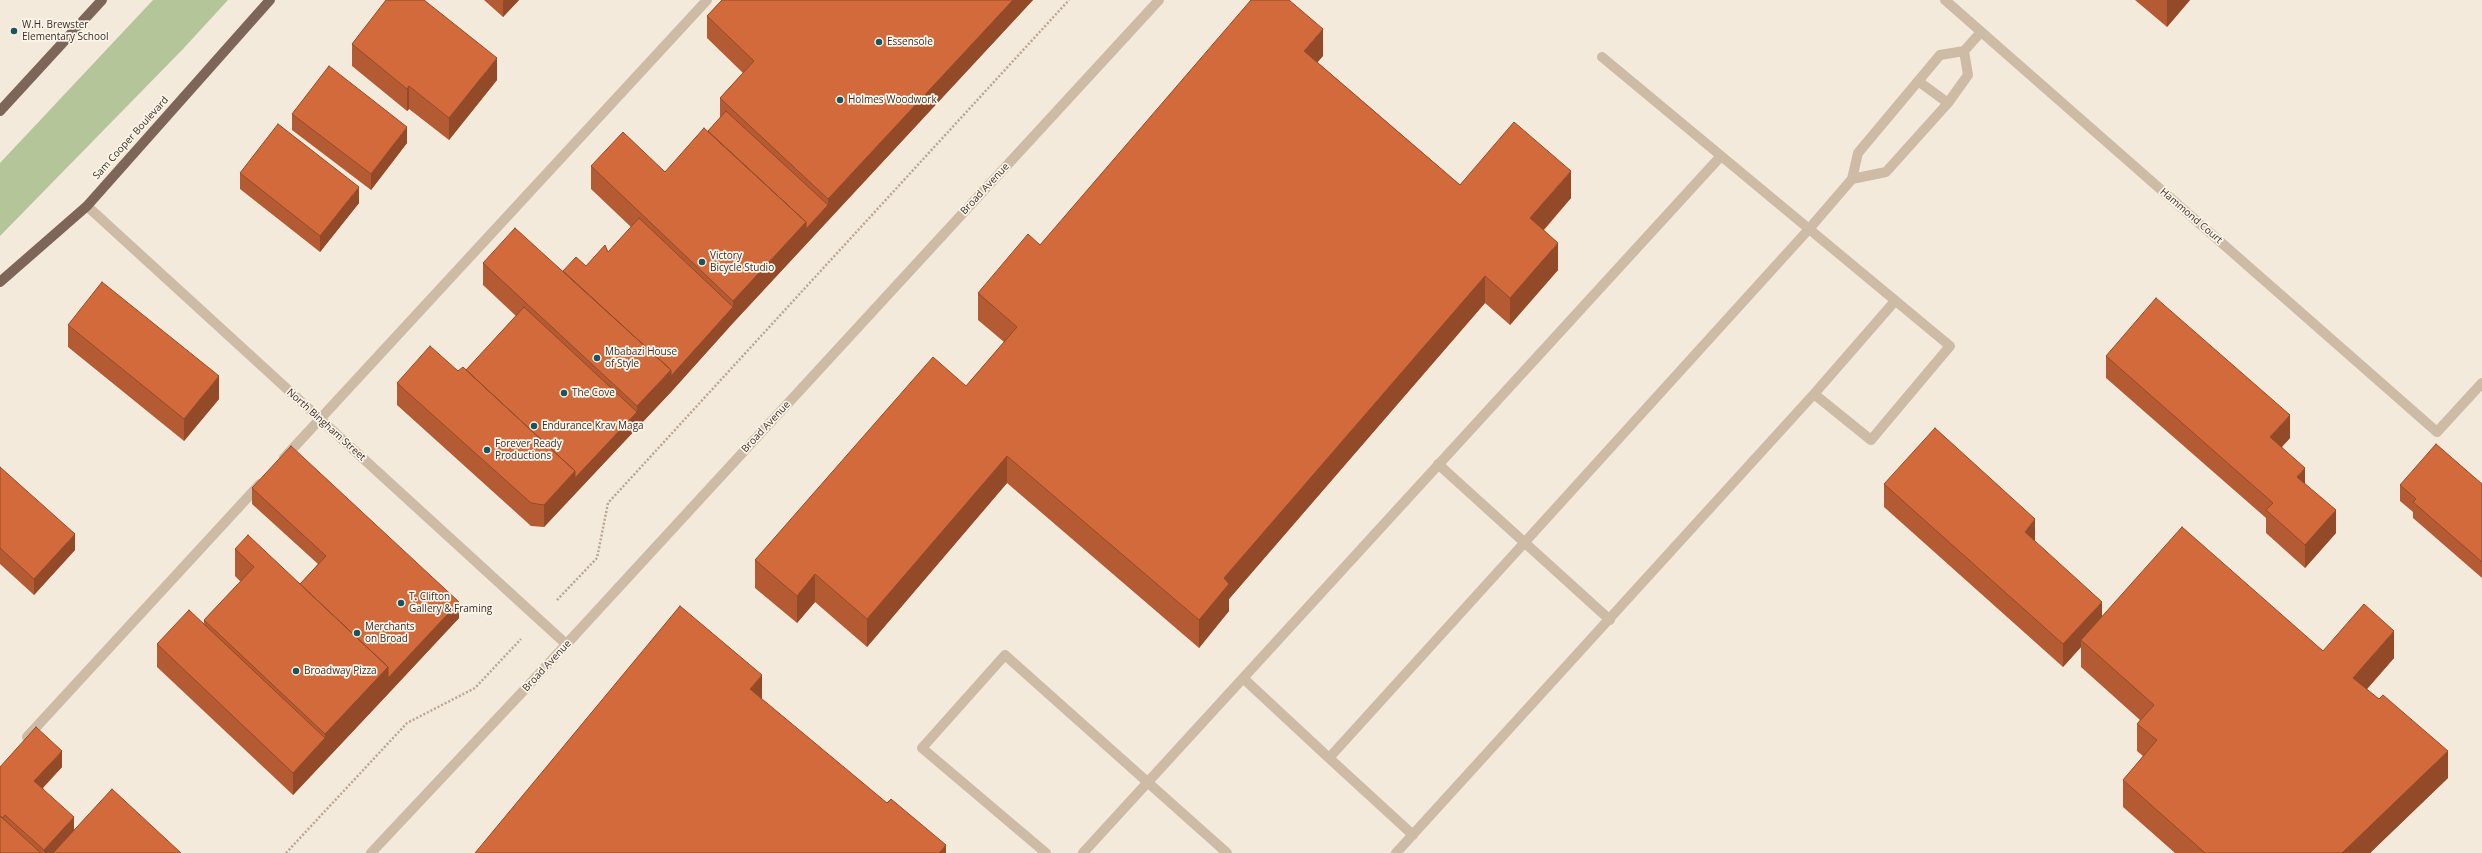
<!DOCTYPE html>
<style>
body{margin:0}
canvas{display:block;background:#f4eadb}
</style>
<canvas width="2482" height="853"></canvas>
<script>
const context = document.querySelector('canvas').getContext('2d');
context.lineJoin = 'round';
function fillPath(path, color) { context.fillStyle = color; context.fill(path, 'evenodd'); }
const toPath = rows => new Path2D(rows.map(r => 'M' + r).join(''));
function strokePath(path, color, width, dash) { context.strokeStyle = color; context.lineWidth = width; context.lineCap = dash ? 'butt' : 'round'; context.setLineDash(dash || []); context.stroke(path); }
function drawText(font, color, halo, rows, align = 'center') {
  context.font = font + ' "Open Sans",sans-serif'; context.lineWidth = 3.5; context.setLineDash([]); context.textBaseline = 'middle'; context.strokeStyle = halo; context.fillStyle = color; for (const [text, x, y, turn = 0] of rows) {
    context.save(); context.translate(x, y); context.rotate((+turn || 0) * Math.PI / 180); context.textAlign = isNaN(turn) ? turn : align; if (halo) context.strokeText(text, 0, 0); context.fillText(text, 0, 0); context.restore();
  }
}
const green = toPath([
 [153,0,228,0,183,49,0,236,0,163]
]);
const path = toPath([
 [557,600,597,558,608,503,1069,0],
 [286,853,407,723,475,688,521,639]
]);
const lane = toPath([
 [1918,81,1948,103],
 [1852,179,1886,172,1948,103,1968,75,1964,51],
 [1814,394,1895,301],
 [284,458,707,0],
 [1438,464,1610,620],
 [1243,678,1329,758],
 [27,737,260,484],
 [1413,835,1329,758,1809,229,1852,179,1858,153,1940,55,1964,51,1981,32],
 [1046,853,922,748,1005,655,1227,853],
 [1083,853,1721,156],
 [1396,853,1814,394,1871,440,1950,346,1602,57]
]);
const street = toPath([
 [1945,0,2437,432,2482,383],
 [87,206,566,644],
 [371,853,527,687,1159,0]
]);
const primary = toPath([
 [0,111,102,0],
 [0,282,87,206,270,0]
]);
const wall = toPath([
 [484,0,519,0,503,17],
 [722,0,1033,0,733,323,671,392,637,428,544,527,531,526,397,405,397,383,458,371,466,370,516,316,483,285,483,263,563,271,586,266,608,252,631,227,591,189,591,166,665,172,708,131,720,118,720,98,743,73,707,38,707,16],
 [2135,0,2190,0,2167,27],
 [352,44,497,80,449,140,409,109,407,111,352,66],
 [1323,56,1317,62,1460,185,1571,198,1544,230,1558,270,1510,325,1485,303,1229,599,1229,611,1199,648,1007,483,867,647,815,602,797,623,755,588,755,560,966,386,1004,342,978,320,978,293,1040,245],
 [292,114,407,143,371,190,292,130],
 [240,173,359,203,320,252,240,189],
 [68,325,219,399,184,441,68,347],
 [2106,356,2290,438,2282,447,2336,533,2305,568,2266,533,2266,518,2106,378],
 [0,467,75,550,34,595,0,564],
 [1884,484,2035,541,2102,617,2323,651,2394,658,2367,689,2448,778,2370,853,2175,853,2123,807,2123,780,2143,756,2137,751,2137,724,2140,720,2081,667,2081,647,2063,667,1884,507],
 [2482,484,2482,578,2413,518,2413,512,2400,501,2400,485],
 [252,488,459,618,388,694,293,795,157,667,157,644,204,625,204,620,241,582,235,576,235,549,300,584,318,564,252,504],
 [0,767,62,767,43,788,74,830,181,853,0,853]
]);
const shadedWall = toPath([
 [504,0,519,0,503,17,503,1],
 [1013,0,1033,0,733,323,671,392,637,428,544,527,544,505,575,471,637,412,637,406,671,370,733,307,733,301,806,222,828,205,828,199],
 [2167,0,2190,0,2167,27],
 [1323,29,1323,56,1304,78,1304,51],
 [497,58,497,80,449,140,449,118],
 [409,86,409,109,407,111,407,89],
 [407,127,407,143,371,190,371,174],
 [1571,171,1571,198,1530,245,1530,218],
 [359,187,359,203,320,252,320,236],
 [1558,243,1558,270,1510,325,1510,298],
 [1485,276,1485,303,1229,599,1229,611,1199,648,1199,620,1224,578],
 [219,376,219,399,184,441,184,419],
 [2290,415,2290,438,2270,459,2270,437],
 [1007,456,1007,483,867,647,867,619],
 [2305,468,2305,490,2297,477],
 [2336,510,2336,533,2305,568,2305,545],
 [2035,519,2035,542,2025,532],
 [75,534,75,550,34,595,34,579],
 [815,574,815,602,797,623,797,596],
 [459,602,459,618,388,694,293,795,293,773,325,738,325,734,388,667],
 [2102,602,2102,624,2081,640,2081,647,2063,667,2063,644],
 [2394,631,2394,658,2353,705,2353,678],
 [762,675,762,702,750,689],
 [62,751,62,767,34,797,34,781],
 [2448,751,2448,778,2370,853,2342,853],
 [74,817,74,833,56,853,44,853,44,850],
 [946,845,946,853,939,853]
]);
const building = toPath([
 [386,0,424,0,497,58,449,118,409,86,407,89,352,44,386,0],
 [722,0,1013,0,828,199,720,98,754,61,707,16,722,0],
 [1251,0,1289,0,1323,29,1304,51,1460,185,1514,122,1571,171,1530,218,1558,243,1510,298,1485,276,1224,578,1229,584,1199,620,1007,456,867,619,815,574,797,596,755,560,933,357,966,386,1017,327,978,293,1028,234,1040,245,1251,0],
 [329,66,407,127,371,174,292,114,329,66],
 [726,111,828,205,806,229,806,222,708,131,726,111],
 [278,124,359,187,320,236,240,173,278,124],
 [704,128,806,222,733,301,591,166,623,132,665,172,704,128],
 [639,218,733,307,671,376,671,370,563,271,576,257,586,266,605,245,608,252,639,218],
 [515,228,671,370,637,406,483,263,515,228],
 [102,282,219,376,184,419,68,325,102,282],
 [2156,298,2290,415,2270,437,2305,468,2297,477,2336,510,2305,545,2266,510,2273,503,2106,356,2156,298],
 [524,307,637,412,575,478,575,471,466,370,524,307],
 [430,346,458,371,463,367,575,471,544,505,531,503,397,383,430,346],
 [1935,428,2035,519,2025,532,2102,602,2063,644,1884,484,1935,428],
 [2436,444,2482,484,2482,562,2413,502,2416,499,2400,485,2436,444],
 [291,446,459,602,388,678,388,667,300,584,326,556,252,488,291,446],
 [0,467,75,534,34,579,0,548,0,467],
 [2182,527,2323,651,2364,604,2394,631,2353,678,2379,699,2383,695,2448,751,2342,853,2205,853,2123,780,2157,740,2137,724,2154,705,2081,640,2182,527],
 [248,535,388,667,325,734,204,620,254,567,235,549,248,535],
 [680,606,762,675,750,689,887,803,891,799,946,845,939,853,475,853,680,606],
 [189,610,325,738,293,773,157,644,189,610],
 [36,727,62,751,34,781,74,817,44,850,5,815,3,818,0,816,0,767,36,727],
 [112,789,181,853,53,853,112,789],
 [0,816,41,853,0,853,0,816]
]);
const markers = [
 [14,31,4,"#18555f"],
 [879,42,4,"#18555f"],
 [840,100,4,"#18555f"],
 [702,262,4,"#18555f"],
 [597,358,4,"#18555f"],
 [564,393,4,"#18555f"],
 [534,426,4,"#18555f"],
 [487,450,4,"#18555f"],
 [401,603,4,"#18555f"],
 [357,633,4,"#18555f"],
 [296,671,4,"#18555f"]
];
const poiNames = [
 ["W.H. Brewster",22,25],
 ["Elementary School",22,37],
 ["Essensole",887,42],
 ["Holmes Woodwork",848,100],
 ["Victory",710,256],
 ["Bicycle Studio",710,268],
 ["Mbabazi House",605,352],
 ["of Style",605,364],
 ["The Cove",572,393],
 ["Endurance Krav Maga",542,426],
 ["Forever Ready",495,444],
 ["Productions",495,456],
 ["T. Clifton",409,597],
 ["Gallery & Framing",409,609],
 ["Merchants",365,627],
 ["on Broad",365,639],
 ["Broadway Pizza",304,671]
];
const streetNames = [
 ["Sam Cooper Boulevard",131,138,-48],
 ["Broad Avenue",985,189,-47],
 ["Hammond Court",2191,216,41],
 ["North Bingham Street",326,425,42],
 ["Broad Avenue",766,427,-47],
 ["Broad Avenue",547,666,-47]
];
fillPath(green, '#b3c599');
strokePath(path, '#baa58f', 2.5, [2, 2]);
strokePath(lane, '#cebba5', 10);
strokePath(street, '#cebba5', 10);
strokePath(primary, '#7d6657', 10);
fillPath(wall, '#b55b33');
fillPath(shadedWall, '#934a29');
fillPath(building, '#d26a3b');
strokePath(building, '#934a29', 1);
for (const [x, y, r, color] of markers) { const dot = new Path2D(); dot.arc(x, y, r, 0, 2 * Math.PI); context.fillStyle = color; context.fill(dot); strokePath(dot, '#fbf4e8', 1.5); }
drawText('10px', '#392e27', '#fbf4e8', poiNames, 'left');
drawText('10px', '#392e27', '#fbf4e8', streetNames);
</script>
